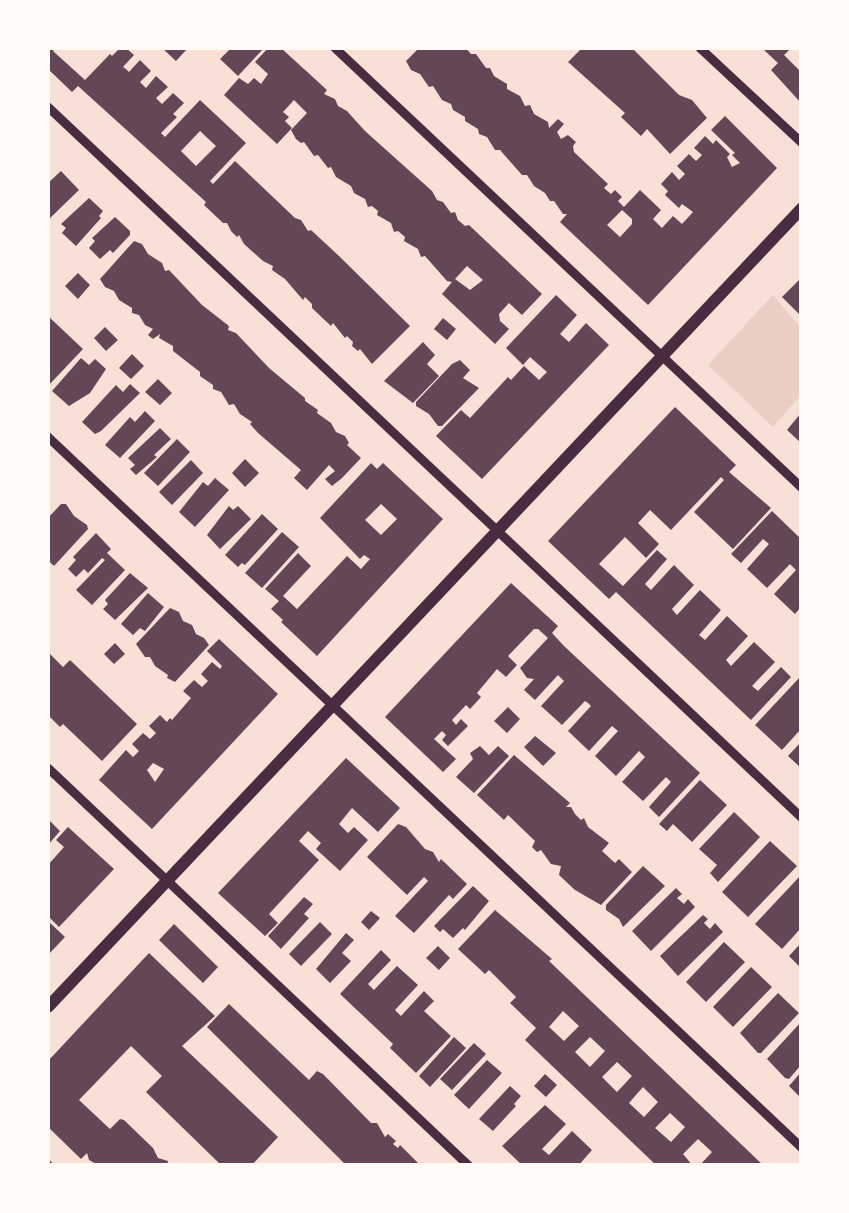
<!DOCTYPE html>
<style>
body{margin:0}
#map{position:relative;width:849px;height:1213px;overflow:hidden;background:#f7e1d7;font-family:Overpass,sans-serif}
canvas{display:block}
.frame{position:absolute;inset:0;border:50px solid #fffaf5;pointer-events:none}
</style>
<div id="map">
<canvas width="849" height="1213"></canvas>
<div class="frame"></div>
</div>
<script>
const context = document.querySelector('canvas').getContext('2d');
context.lineJoin = 'round';
function fillPath(path, color) { context.fillStyle = color; context.fill(path, 'evenodd'); }
const toPath = rows => new Path2D(rows.map(r => 'M' + r).join(''));
function strokePath(path, color, width, dash) { context.strokeStyle = color; context.lineWidth = width; context.lineCap = dash ? 'butt' : 'round'; context.setLineDash(dash || []); context.stroke(path); }
const green = toPath([
 [773,295,801,328,802,394,773,427,708,365]
]);
const building = toPath([
 [48,48,56,48,53,51,85,80,110,54,112,56,120,48,126,48,134,55,123,67,126,69,129,72,140,60,151,71,140,82,146,88,156,76,168,87,156,98,162,104,173,93,184,103,173,114,177,117,161,133,165,137,200,100,246,143,210,181,213,184,235,161,295,218,301,220,308,231,311,230,339,256,410,326,372,364,360,349,358,351,352,346,353,342,347,336,345,338,333,323,331,326,312,308,312,304,305,297,303,300,285,279,272,270,273,266,263,261,244,244,239,235,237,237,231,231,227,223,223,223,204,205,206,202,78,86,72,92,48,69],
 [200,131,216,146,196,166,181,151],
 [162,48,188,48,176,61],
 [231,48,264,48,238,76,220,59],
 [268,48,281,48,327,90,324,94,335,99,338,106,347,111,365,131,432,191,437,200,443,202,451,213,455,212,458,220,465,226,469,225,542,294,522,315,509,303,499,314,500,321,509,329,495,344,442,294,452,282,447,281,425,256,421,257,418,249,404,241,405,237,398,231,394,232,391,223,377,215,378,211,372,206,368,207,365,199,354,193,351,186,336,177,331,167,328,168,318,155,314,156,304,142,301,143,296,139,291,130,307,113,294,100,283,112,289,117,285,121,292,128,277,144,224,95,239,78,248,84,254,78,261,84,268,74,255,62],
 [467,266,483,280,470,290,455,279],
 [419,48,466,48,471,54,476,54,486,68,490,68,494,76,507,84,507,89,520,96,525,106,530,105,534,114,548,122,549,128,558,119,564,124,557,132,561,139,568,135,576,142,573,146,574,152,608,184,604,188,611,194,615,190,622,197,618,201,624,207,640,190,661,210,653,219,662,228,673,216,682,224,693,212,682,204,679,208,665,195,668,191,661,184,672,172,679,180,685,174,677,166,689,154,696,161,702,155,694,148,705,136,713,144,716,140,730,154,727,157,732,167,740,163,732,155,735,153,711,130,725,116,777,168,648,305,560,222,567,214,563,214,554,201,550,201,545,193,534,186,527,175,522,175,500,150,495,150,487,137,479,134,478,129,465,121,465,117,453,110,451,104,442,100,433,86,429,87,420,74,411,70,406,61],
 [622,210,632,219,632,224,620,237,607,225],
 [582,48,632,48,679,95,692,100,707,118,670,154,647,129,641,136,621,117,625,113,568,62],
 [767,48,791,48,784,55,801,72,801,103,771,70,778,63,764,50],
 [61,171,79,190,48,220,48,183],
 [89,198,103,211,99,216,101,218,76,246,62,233,66,228,61,224],
 [115,217,130,231,130,235,113,253,110,250,100,259,89,248,95,241,92,238],
 [134,241,142,244,148,254,162,263,165,271,169,270,202,305,229,326,228,330,236,333,269,368,305,398,305,401,318,410,317,413,331,423,336,432,345,436,349,443,347,445,361,458,342,478,332,486,325,479,335,471,329,465,307,490,294,478,301,470,258,433,250,424,252,422,240,414,234,404,229,405,221,392,213,389,213,385,200,376,200,372,173,351,173,346,159,338,160,334,153,339,148,335,153,329,145,325,139,315,132,313,132,308,119,300,114,291,105,287,100,279],
 [78,273,90,285,78,299,65,286],
 [801,278,801,316,782,297],
 [556,295,577,315,560,334,569,342,586,323,609,345,482,479,436,436,461,410,470,418,508,377,511,380,524,366,539,380,547,372,530,357,523,365,506,348],
 [48,316,83,349,48,386],
 [443,318,456,329,447,340,434,329],
 [105,327,118,340,106,351,94,338],
 [423,342,435,355,427,364,439,376,413,403,384,381],
 [132,354,144,366,131,379,119,368],
 [81,358,89,365,95,359,106,369,90,393,69,406,52,391],
 [460,360,470,370,463,378,479,388,442,426,438,426,429,414,416,406,416,402,452,364],
 [158,379,172,393,160,405,145,392],
 [130,384,140,393,101,431,95,434,82,422,116,385,123,392],
 [675,407,736,465,729,472,771,508,733,549,694,512,724,480,721,477,671,530,650,510,638,523,659,544,646,558,625,537,599,564,623,586,657,550,667,559,645,584,651,590,674,565,694,585,672,609,675,613,677,615,700,590,721,610,699,635,705,640,727,616,748,636,726,660,731,666,754,642,775,662,752,686,758,691,781,667,791,677,751,720,616,592,609,599,548,541],
 [145,411,155,421,120,458,105,445,130,417,135,422],
 [801,413,801,443,787,430],
 [160,428,171,439,154,455,157,457,136,475,130,469,135,465,128,458],
 [177,439,190,452,158,486,144,473],
 [245,459,259,473,245,487,232,473],
 [191,460,203,473,172,505,159,492],
 [371,463,377,469,383,463,443,519,317,656,281,622,283,620,271,609,279,601,265,589,298,553,311,566,283,596,297,609,347,556,361,569,370,559,364,555,360,559,320,518],
 [381,504,397,519,381,535,365,520],
 [215,478,229,490,195,527,179,512,203,482,208,486],
 [61,504,66,504,74,516,87,525,88,529,54,566,48,560,48,518],
 [229,506,233,510,238,506,251,519,220,549,207,535],
 [772,511,801,539,801,607,795,614,774,594,796,570,790,564,767,588,747,569,769,544,763,539,741,563,731,554],
 [262,514,278,529,245,565,242,563,238,567,225,555],
 [282,532,299,547,262,588,245,573],
 [96,533,111,549,107,553,125,570,92,605,76,590,105,560,102,558,88,573,84,569,76,577,68,569,76,560,73,557],
 [130,573,148,588,115,620,103,609,108,604,105,600],
 [511,583,558,626,552,633,564,646,700,773,659,817,649,807,671,782,666,777,643,801,622,782,645,757,639,751,616,776,595,756,618,731,612,726,589,751,568,731,591,706,588,703,585,701,562,725,541,706,564,681,558,675,535,700,524,690,534,679,527,678,520,668,548,638,538,629,534,629,508,656,517,665,506,677,497,669,477,693,481,697,470,709,466,705,452,720,456,725,461,719,468,726,448,746,442,740,446,735,442,731,434,739,456,759,443,772,385,717],
 [148,593,164,607,145,631,140,628,133,635,121,624],
 [170,608,179,612,183,621,192,625,196,634,204,638,209,645,175,682,167,678,168,675,155,666,150,657,145,657,136,644],
 [219,639,278,694,152,829,99,780,126,750,133,757,139,751,132,744,143,733,150,739,156,733,149,726,160,715,167,722,170,718,172,720,191,698,183,691,194,680,202,687,208,681,201,674,212,662,220,669,222,666,207,651],
 [153,763,164,769,155,782,147,770],
 [115,643,125,654,114,664,104,654],
 [48,652,63,667,70,660,137,724,102,761,63,724,60,727,48,715],
 [801,676,801,729,782,750,755,725],
 [508,707,520,719,507,733,494,721],
 [535,736,556,753,543,766,524,747],
 [801,742,801,768,788,756],
 [480,746,489,755,498,746,509,756,474,793,456,777,473,759,470,753],
 [514,755,570,803,566,807,571,807,575,814,581,820,584,818,588,827,609,843,602,851,615,863,619,859,632,872,601,905,575,890,559,875,561,866,551,864,541,850,537,852,532,847,535,841,508,815,504,820,477,795],
 [346,758,400,808,378,832,352,808,339,824,348,833,354,827,368,840,340,871,316,849,321,843,308,831,299,841,319,860,269,914,278,923,265,936,218,893],
 [700,780,727,805,692,842,673,824,667,831,659,824],
 [734,812,760,837,718,882,710,873,717,865,699,849],
 [48,819,60,831,48,845],
 [398,824,406,827,425,849,433,852,439,862,441,859,467,884,453,899,449,895,414,933,395,916,428,881,424,877,407,895,367,857],
 [68,827,114,869,59,927,48,916,48,865,64,847,56,840],
 [770,841,797,866,748,917,722,892],
 [643,866,665,886,623,927,619,919,606,910,606,905],
 [801,875,801,928,782,949,755,924],
 [473,886,489,901,465,930,463,928,453,938,443,929,440,932,434,926],
 [676,888,682,894,677,898,684,904,688,899,695,907,651,951,632,931],
 [304,897,313,904,304,914,309,918,281,949,268,936],
 [495,910,552,959,549,961,764,1166,699,1166,712,1152,698,1139,683,1154,693,1166,657,1166,592,1104,525,1040,536,1028,510,1003,516,997,489,970,485,974,458,949],
 [563,1011,579,1026,564,1041,549,1027],
 [590,1037,605,1051,590,1067,575,1052],
 [617,1062,632,1076,617,1092,602,1077],
 [643,1087,658,1102,644,1117,629,1103],
 [670,1113,685,1127,671,1142,655,1128],
 [371,911,380,918,369,930,361,922],
 [703,915,708,919,704,923,710,929,715,923,723,932,678,976,660,956],
 [48,921,65,937,48,955],
 [320,922,332,934,301,966,289,954],
 [174,924,218,967,203,983,159,940],
 [346,933,354,940,342,953,351,961,330,983,316,969],
 [724,942,745,962,706,1002,686,982],
 [801,943,801,968,789,956],
 [438,946,450,958,439,970,426,958],
 [381,950,391,960,368,984,374,990,397,966,418,985,395,1010,401,1016,424,991,434,1001,424,1011,451,1036,416,1073,390,1048,393,1044,340,994],
 [149,953,215,1016,182,1046,278,1137,251,1166,222,1166,146,1092,162,1076,131,1046,79,1100,110,1129,120,1119,124,1120,153,1148,158,1158,168,1161,167,1166,100,1166,89,1160,87,1153,81,1159,48,1127,48,1061],
 [751,967,772,987,733,1027,713,1007],
 [778,993,799,1013,761,1053,758,1053,740,1033],
 [229,1004,309,1080,317,1071,323,1074,371,1123,377,1123,385,1137,388,1134,396,1141,393,1144,398,1148,400,1145,421,1166,347,1166,207,1027],
 [801,1022,801,1065,789,1079,785,1078,767,1059],
 [454,1037,466,1048,430,1087,419,1076],
 [474,1043,486,1054,452,1090,440,1079],
 [487,1060,502,1073,469,1109,454,1095],
 [801,1072,801,1098,789,1086],
 [545,1074,557,1085,546,1097,534,1086],
 [510,1086,521,1096,514,1104,516,1106,493,1131,479,1119],
 [545,1105,566,1124,542,1149,549,1155,572,1131,592,1150,578,1166,523,1166,502,1146]
]);
const minor = toPath([
 [335,48,802,488],
 [700,48,802,143],
 [48,107,802,818],
 [48,437,802,1148],
 [48,768,469,1166],
 [48,1165,48,1166]
]);
const secondary = toPath([
 [48,1007,802,208]
]);
fillPath(green, '#ebcfc5');
fillPath(building, '#644757');
strokePath(minor, '#4a2c40', 9);
strokePath(secondary, '#4a2c40', 12);
</script>
